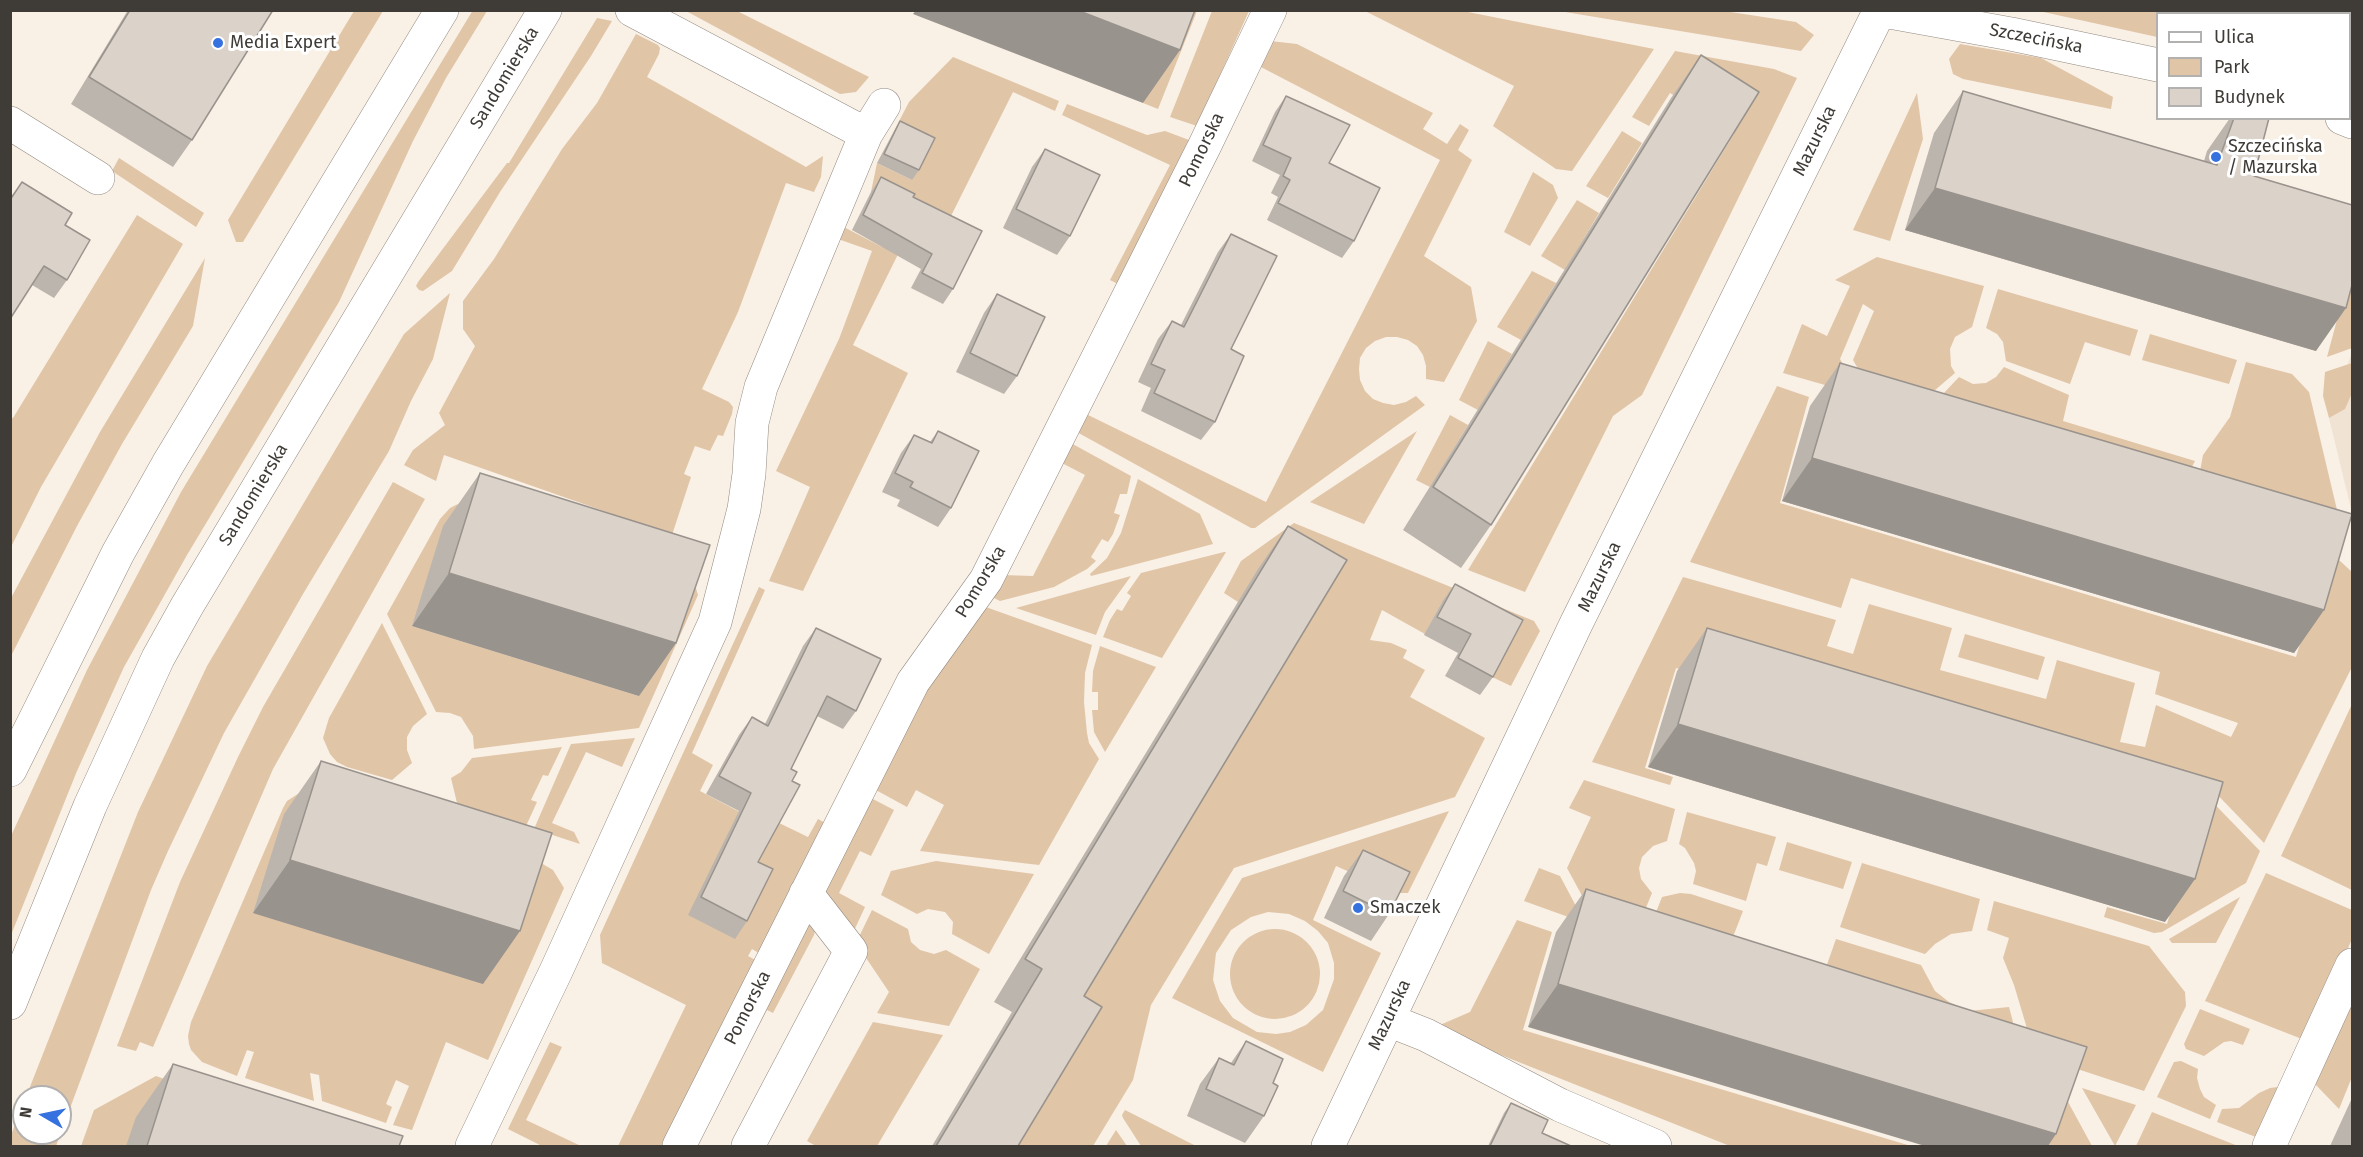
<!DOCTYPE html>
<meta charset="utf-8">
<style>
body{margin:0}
#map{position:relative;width:2363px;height:1157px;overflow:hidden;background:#f9f0e6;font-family:"Fira Sans",sans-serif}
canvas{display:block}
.frame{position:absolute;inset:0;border:12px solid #3f3b37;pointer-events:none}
.legend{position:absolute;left:2156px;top:12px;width:195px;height:108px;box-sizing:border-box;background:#fff;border:2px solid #b2b1af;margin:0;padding:8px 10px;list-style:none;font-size:18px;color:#3f3b37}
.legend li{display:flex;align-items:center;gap:12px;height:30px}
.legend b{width:30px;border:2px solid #b2b1af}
.north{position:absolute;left:12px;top:1085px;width:60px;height:60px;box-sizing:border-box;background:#fff;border:2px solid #b2b1af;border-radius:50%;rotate:279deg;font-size:16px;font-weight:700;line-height:24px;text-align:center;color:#3f3b37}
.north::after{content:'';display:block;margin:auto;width:21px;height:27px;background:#3571df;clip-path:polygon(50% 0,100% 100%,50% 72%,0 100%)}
</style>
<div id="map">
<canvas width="2363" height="1157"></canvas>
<div class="frame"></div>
<ul class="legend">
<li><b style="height:8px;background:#fff"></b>Ulica</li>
<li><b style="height:16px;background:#e1c5a7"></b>Park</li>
<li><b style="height:16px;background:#dbd2c9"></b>Budynek</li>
</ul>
<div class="north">N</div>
</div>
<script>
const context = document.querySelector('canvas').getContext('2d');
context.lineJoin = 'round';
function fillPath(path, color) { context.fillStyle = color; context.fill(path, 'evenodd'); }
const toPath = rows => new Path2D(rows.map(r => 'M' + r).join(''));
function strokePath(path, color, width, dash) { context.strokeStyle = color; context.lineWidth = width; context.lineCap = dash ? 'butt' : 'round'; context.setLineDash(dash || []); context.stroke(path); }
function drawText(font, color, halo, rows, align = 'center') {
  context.font = font + ' "Fira Sans",sans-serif'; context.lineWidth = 6; context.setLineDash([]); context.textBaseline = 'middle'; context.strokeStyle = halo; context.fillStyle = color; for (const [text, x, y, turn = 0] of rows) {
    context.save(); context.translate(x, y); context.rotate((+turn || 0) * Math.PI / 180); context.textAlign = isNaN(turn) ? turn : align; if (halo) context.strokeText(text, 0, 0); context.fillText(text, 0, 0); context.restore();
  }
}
const built = toPath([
 [2352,352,2352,513,2329,418]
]);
const green = toPath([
 [473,10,487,11,446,78,413,141,339,302,187,555,124,667,77,771,11,935,11,836,87,670,181,492],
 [2155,10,2168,13,2158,14,2157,37,2039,11],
 [354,11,383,11,243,242,236,242,228,220],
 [686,11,737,11,869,77,856,92,840,94],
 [1179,11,1197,11,1158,109,1143,103],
 [1212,11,1249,11,1197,126,1170,117],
 [1365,11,1463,11,1654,49,1572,171,1556,169,1493,126,1514,86],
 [1559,11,1724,11,1796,22,1814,35,1801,51],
 [597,18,612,21,591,56,500,192,452,271,423,291,419,290,416,286,418,282,507,163,509,163],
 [636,34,658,45,660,48,659,54,647,77,806,167,823,156,821,177,814,192,786,183,738,312,702,389,729,402,733,407,732,414,723,436,718,435,710,451,695,446,684,474,691,477,672,535,444,455,436,481,404,465,413,450,445,425,439,413,475,346,463,329,463,301,494,259,562,149,597,103],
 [1270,41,1297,44,1433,113,1423,129,1447,144,1460,124,1469,130,1458,150,1472,160,1424,256,1471,287,1477,321,1444,382,1426,379,1426,366,1423,355,1417,346,1408,340,1397,337,1386,337,1375,341,1366,348,1360,358,1359,369,1360,380,1365,391,1373,399,1383,403,1394,405,1406,402,1416,396,1425,405,1255,528,1251,528,1075,431,1084,413,1266,502,1440,160,1257,65],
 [1960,44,2041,58,2113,97,2111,109,1963,79,1953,74,1949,59],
 [1675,51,1774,69,1797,78,1642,395,1613,416,1525,592,1468,570,1734,134,1670,93,1649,126,1632,117],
 [953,57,1059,101,1055,111,1013,92,943,232,916,218,853,345,908,373,803,591,769,581,810,487,776,471,839,339,872,251,838,239,842,226,882,247,904,209,871,192,877,163,912,180,894,131,909,102],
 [1917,93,1923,139,1890,241,1853,230],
 [1067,104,1147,135,1165,131,1189,140,1118,284,1110,280,1170,165,1062,115],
 [1622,131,1642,143,1608,198,1586,186],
 [119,158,204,213,196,227,112,171],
 [1533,172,1553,185,1558,198,1530,246,1504,232],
 [1577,200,1599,213,1565,270,1541,256],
 [137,215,183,244,41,487,11,547,11,417,13,418],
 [1877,257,1984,286,1972,327,1955,337,1950,349,1951,366,1955,373,1914,408,1875,398,1853,360,1874,311,1863,304,1840,359,1860,395,1783,373,1802,324,1827,336,1850,286,1835,280],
 [205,258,193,326,122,444,77,526,11,656,11,598,100,432],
 [2352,264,2352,348,2327,357],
 [1532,271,1556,283,1521,340,1497,327],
 [1998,289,2138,330,2130,356,2085,342,2070,384,2006,361,2003,342,1997,334,1986,328],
 [450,293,433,359,411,401,389,451,303,594,224,733,168,851,151,890,56,1146,11,1146,11,1135,24,1102,24,1133,60,1133,60,1097,26,1097,138,812,207,666,404,334],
 [2150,334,2237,360,2229,384,2142,360],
 [1488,341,1512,354,1478,410,1459,400],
 [2246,362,2292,374,2309,392,2342,531,2196,493,2203,455,2230,417],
 [2352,363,2352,393,2345,409,2329,418,2323,396,2325,372],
 [2004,367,2069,395,2063,421,2195,461,2183,483,1927,411,1959,377,1973,384,1986,383,1996,377],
 [1777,386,1809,397,1780,503,2296,657,2328,550,2351,571,2352,667,2264,843,2207,784,2196,785,2260,851,2246,883,2162,932,2154,933,2104,917,2107,907,2167,924,2196,824,1676,668,1645,768,1673,777,1670,785,1592,762,1683,577,1836,620,1827,646,1853,654,1869,604,1952,628,1940,670,2046,699,2057,660,2135,683,2120,742,2145,747,2156,705,2231,737,2238,723,2155,694,2160,672,1851,578,1841,608,1690,562],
 [1450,415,1468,425,1430,487,1416,480],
 [1417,431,1364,524,1310,502],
 [1069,442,1131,476,1127,494,1120,494,1114,513,1120,515,1113,534,1108,542,1102,539,1091,557,1096,561,1087,569,1054,587,1000,601,990,596,1002,575,1033,576,1085,475,1058,461],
 [1138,479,1200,514,1213,544,1091,576,1090,574,1107,558,1121,533],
 [393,482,425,499,273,769,153,1047,140,1042,136,1051,117,1046,180,882,238,757,263,707],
 [466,500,412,626,639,696,694,582,698,595,639,728,474,749,473,736,461,717,450,713,436,712,387,614,440,519,450,508],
 [1294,523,1534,621,1540,631,1511,686,1490,676,1442,602,1425,634,1382,610,1370,640,1391,643,1407,650,1403,658,1425,670,1410,697,1485,738,1455,797,1234,868,1151,1005,1133,1080,1093,1146,1014,1146,1054,1039,1238,602,1224,593,1241,561],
 [1224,552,1226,552,1162,658,1103,637,1110,620,1117,609,1122,611,1131,596,1127,593,1141,573],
 [1131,576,1105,612,1096,635,1016,608],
 [759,587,765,590,692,753,713,765,700,791,772,829,777,822,808,837,818,819,829,825,762,955,752,949,748,956,759,962,666,1146,618,1146,686,1005,602,963,600,935],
 [983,606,1092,645,1085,673,1084,702,1087,733,1089,743,1099,759,1039,865,920,851,944,805,916,790,907,807,874,789,914,709],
 [382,623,427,714,413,726,407,737,407,750,412,763,392,780,347,767,337,762,330,754,323,738,329,718],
 [1965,634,2045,657,2038,680,1958,657],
 [1100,646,1156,667,1105,752,1094,732,1092,710,1098,710,1098,692,1092,692,1093,671],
 [2352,704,2352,890,2281,856],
 [635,738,622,767,586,752,552,823,574,832,580,844,534,829,571,744],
 [562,747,548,776,543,775,531,800,537,802,526,826,457,803,451,778,461,772,472,758],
 [1584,780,1675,809,1667,841,1653,846,1642,857,1639,868,1641,879,1652,893,1634,937,1599,927,1567,868,1591,817,1569,808],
 [301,792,534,859,553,870,564,888,488,1060,446,1042,412,1130,393,1125,409,1086,396,1080,386,1104,392,1107,386,1123,322,1101,319,1075,310,1073,314,1101,245,1078,254,1052,247,1050,237,1076,202,1062,191,1050,189,1044,188,1036,191,1022,283,808,287,801],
 [869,797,894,810,871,856,860,851,839,893,865,907,852,935,833,908,823,887],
 [1449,811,1408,893,1397,893,1336,866,1313,920,1381,953,1323,1072,1172,998,1242,878],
 [1268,912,1289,914,1305,921,1318,931,1328,943,1334,963,1334,979,1323,1010,1306,1025,1290,1032,1276,1034,1257,1032,1233,1018,1220,1001,1213,980,1216,953,1231,930,1251,917],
 [1687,812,1776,837,1767,866,1757,863,1746,901,1693,884,1696,871,1694,863,1685,848,1679,844],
 [1787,842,1852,862,1843,889,1779,870],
 [936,861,1034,874,989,954,952,934,953,922,945,912,928,909,917,914,881,895,891,871],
 [1862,863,1980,899,1972,931,1951,934,1935,944,1925,954,1840,927],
 [1539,868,1560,876,1585,923,1524,901],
 [2266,873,2352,910,2352,939,2307,1041,2205,1001],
 [1680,893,1691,894,1743,911,1733,937,1645,940,1662,897],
 [2240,897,2216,943,2172,943,2169,939],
 [1994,901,2149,946,2185,992,2186,1006,2144,1091,2029,1053,2026,1025,2014,985,2003,958,2009,938,1987,930],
 [810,908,816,927,814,935,773,1013,767,1010,696,1146],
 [872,910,908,929,911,942,920,950,934,954,946,950,980,969,949,1026,877,1013,889,992,856,943],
 [1517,920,1552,932,1523,1030,1911,1146,1730,1146,1433,1028,1470,1012],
 '1230 974a45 45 0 1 1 90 0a45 45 0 1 1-90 0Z',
 [1836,939,1921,965,1935,991,1949,1002,1969,1011,2009,1007,2013,1022,2012,1047,1818,990],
 [2352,999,2352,1077,2339,1109,2315,1084],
 [2200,1009,2250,1029,2243,1045,2231,1041,2224,1042,2204,1056,2186,1049,2184,1044],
 [873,1022,943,1035,877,1146,816,1146,807,1141],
 [550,1042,562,1047,526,1120,581,1146,542,1146,508,1129],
 [2181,1061,2198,1069,2197,1078,2200,1089,2204,1097,2216,1105,2210,1119,2157,1097,2174,1062],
 [156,1076,167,1080,126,1146,81,1146,94,1110],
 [2286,1086,2261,1139,2217,1122,2222,1109,2239,1108,2259,1093,2270,1088],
 [2082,1088,2136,1105,2115,1146],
 [2061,1089,2092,1146,2040,1146],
 [1125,1110,1196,1146,1141,1146,1123,1118,1122,1115],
 [2152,1112,2238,1146,2136,1146],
 [1116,1130,1127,1146,1106,1146]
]);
const minor = toPath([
 [632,10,866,134],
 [1878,10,2011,34,2158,65],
 [2342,118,2352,122],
 [10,123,98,178],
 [10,770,118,553,168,464,442,10],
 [10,1003,90,806,158,658,187,606,545,10],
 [1388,1020,1426,1035,1560,1105,1655,1146],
 [472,1146,557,969,715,622,744,509,749,474,752,423,761,387,866,134,884,105],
 [679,1146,913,682,986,580,1205,145,1270,10],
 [748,1146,851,951,806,893],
 [1328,1146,1576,624,1880,10],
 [2269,1146,2352,965]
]);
const wall = toPath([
 [128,10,273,10,192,140,173,167,71,104],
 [1701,55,1491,525,1461,568,1403,530,1671,98],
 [1963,91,2204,161,2207,151,2230,118,2269,118,2254,176,2316,351,1905,230,1934,133],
 [1286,96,1329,163,1354,241,1342,258,1267,220,1278,197,1271,193,1280,175,1252,161,1275,112],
 [900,121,919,170,912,180,877,163,894,131],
 [1045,149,1070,236,1057,255,1003,228,1032,167],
 [881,177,913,197,953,289,943,304,911,288,921,269,852,230,871,192],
 [22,182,65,225,67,280,54,298,32,285,10,319,10,198],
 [1231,234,1231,349,1215,422,1201,440,1141,411,1151,388,1138,382,1158,339,1172,321,1181,325,1218,252],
 [997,294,1017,376,1004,394,956,372,984,313],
 [1840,363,2324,610,2294,653,1782,501,1810,406],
 [938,431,951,508,938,527,897,506,900,500,882,492,901,453,914,435,930,442],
 [480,473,676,643,639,696,412,626,443,526],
 [1288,526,1018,1146,932,1146,1012,1012,994,1002,1258,569],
 [1455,584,1493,677,1480,695,1445,676,1458,653,1424,635,1442,602],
 [816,628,856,711,843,729,817,716,791,769,792,781,758,862,747,921,735,939,688,915,739,811,706,794,739,735,752,717,765,724,803,646],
 [1707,628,2165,922,1648,767,1677,671],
 [321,761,483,984,253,913,284,814],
 [1363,850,1389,914,1371,941,1324,918,1344,876],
 [1586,889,2087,1047,1528,1027,1556,932],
 [1246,1041,1273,1083,1264,1116,1245,1143,1187,1116,1200,1084,1219,1058,1231,1063],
 [173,1064,399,1146,126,1146,136,1117],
 [2352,1098,2352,1146,2330,1146],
 [1511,1103,1542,1133,1571,1146,1488,1146,1504,1113]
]);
const shadedWall = toPath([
 [916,10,1077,10,1180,50,1143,103,913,14],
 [1935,188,2346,308,2316,351,1905,230],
 [1812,458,2324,610,2294,653,1782,501],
 [449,573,676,643,639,696,412,626],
 [1678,724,2195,879,2165,922,1648,767],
 [290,860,520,931,483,984,253,913],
 [1558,984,2056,1134,2048,1146,1925,1146,1528,1027]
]);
const building = toPath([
 [130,10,273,10,192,140,89,77,130,10],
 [1077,10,1195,10,1180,50,1077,10],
 [1701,55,1759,92,1491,525,1433,487,1701,55],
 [1963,91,2217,165,2234,118,2269,118,2254,176,2352,205,2352,285,2346,308,1935,188,1963,91],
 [1286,96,1350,125,1329,163,1380,188,1354,241,1278,203,1290,180,1283,176,1291,158,1263,145,1286,96],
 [900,121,935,138,919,170,884,154,900,121],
 [1045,149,1100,175,1070,236,1016,209,1045,149],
 [881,177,915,194,913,197,982,231,953,289,922,273,932,254,863,215,881,177],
 [22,182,72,213,65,225,90,240,67,280,44,266,10,319,10,200,22,182],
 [1231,234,1277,256,1231,349,1244,356,1215,422,1154,393,1165,370,1151,364,1172,321,1184,327,1231,234],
 [997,294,1045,317,1017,376,970,353,997,294],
 [1840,363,2352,514,2324,610,1812,458,1840,363],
 [938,431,979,451,951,508,910,487,913,482,895,473,914,435,932,443,938,431],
 [480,473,710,545,676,643,449,573,480,473],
 [1288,526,1347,560,1084,996,1102,1007,1018,1146,936,1146,1042,969,1025,959,1288,526],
 [1455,584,1523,620,1493,677,1458,658,1471,634,1437,617,1455,584],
 [816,628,881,659,856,711,827,696,791,769,797,772,792,781,800,785,758,862,773,869,747,921,701,897,751,793,719,776,752,717,768,726,816,628],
 [1707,628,2223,782,2195,879,1678,724,1707,628],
 [321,761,552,833,520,931,290,860,321,761],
 [1363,850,1410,872,1389,914,1343,891,1363,850],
 [1586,889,2087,1047,2056,1134,1558,984,1586,889],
 [1246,1041,1283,1059,1273,1083,1278,1086,1264,1116,1206,1089,1219,1058,1234,1065,1246,1041],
 [173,1064,403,1136,399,1146,147,1146,173,1064],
 [1511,1103,1548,1120,1542,1133,1571,1146,1490,1146,1511,1103]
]);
const markers = [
 [218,43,6,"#3571df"],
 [2216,157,6,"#3571df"],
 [1358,908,6,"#3571df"]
];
const streetNames = [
 ["Szczecińska",2036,39,11],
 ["Sandomierska",505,78,-59],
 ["Mazurska",1815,141,-64],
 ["Pomorska",1202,150,-64],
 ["Sandomierska",254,495,-59],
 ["Mazurska",1600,577,-64],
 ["Pomorska",981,582,-59],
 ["Pomorska",748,1008,-63],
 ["Mazurska",1390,1015,-65]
];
const poiNames = [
 ["Media Expert",230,43],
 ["Szczecińska",2228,147],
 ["/ Mazurska",2228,168],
 ["Smaczek",1370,908]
];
fillPath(built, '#f1e3d3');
fillPath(green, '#e1c5a7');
strokePath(minor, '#928a81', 34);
strokePath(minor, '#fff', 33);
fillPath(wall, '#bcb5ad');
fillPath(shadedWall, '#99938d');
fillPath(building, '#dbd2c9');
strokePath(building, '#99938d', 1.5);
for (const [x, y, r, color] of markers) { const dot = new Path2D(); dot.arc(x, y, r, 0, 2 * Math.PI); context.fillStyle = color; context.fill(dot); strokePath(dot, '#fff', 2); }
drawText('18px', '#3f3b37', '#fff', streetNames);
drawText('18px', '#3f3b37', '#fff', poiNames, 'left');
</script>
